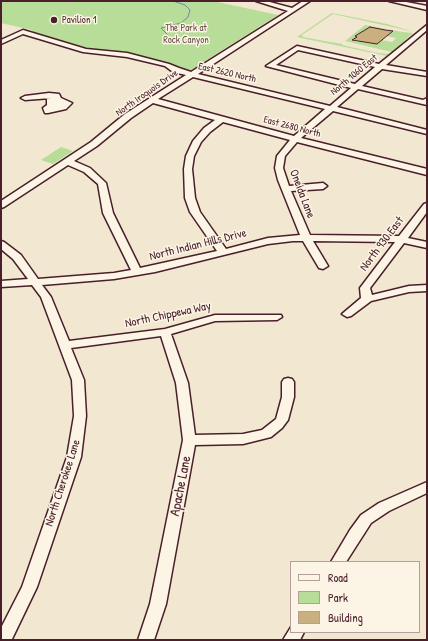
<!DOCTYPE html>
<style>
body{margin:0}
#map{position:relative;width:428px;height:641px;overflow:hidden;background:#f2e7d1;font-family:"Patrick Hand",sans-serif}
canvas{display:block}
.frame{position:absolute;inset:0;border:2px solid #4a1f2b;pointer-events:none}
.legend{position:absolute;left:290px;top:561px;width:130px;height:72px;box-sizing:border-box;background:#fcf5e5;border:1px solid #b59f9b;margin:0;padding:5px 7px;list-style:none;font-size:12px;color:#4a1f2b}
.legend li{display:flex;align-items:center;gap:8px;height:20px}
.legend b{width:20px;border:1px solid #b59f9b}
</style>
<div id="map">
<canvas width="428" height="641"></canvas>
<div class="frame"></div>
<ul class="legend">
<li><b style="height:5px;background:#fcf5e5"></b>Road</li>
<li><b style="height:11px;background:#b8dd98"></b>Park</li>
<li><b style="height:11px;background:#cab080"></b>Building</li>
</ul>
</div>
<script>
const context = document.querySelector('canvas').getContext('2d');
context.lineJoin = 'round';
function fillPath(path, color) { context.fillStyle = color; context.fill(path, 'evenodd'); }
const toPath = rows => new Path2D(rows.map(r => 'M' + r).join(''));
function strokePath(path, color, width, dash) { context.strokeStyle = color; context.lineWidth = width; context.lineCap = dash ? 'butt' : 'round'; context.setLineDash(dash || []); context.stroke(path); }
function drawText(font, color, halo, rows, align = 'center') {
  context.font = font + ' "Patrick Hand",sans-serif'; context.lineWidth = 3; context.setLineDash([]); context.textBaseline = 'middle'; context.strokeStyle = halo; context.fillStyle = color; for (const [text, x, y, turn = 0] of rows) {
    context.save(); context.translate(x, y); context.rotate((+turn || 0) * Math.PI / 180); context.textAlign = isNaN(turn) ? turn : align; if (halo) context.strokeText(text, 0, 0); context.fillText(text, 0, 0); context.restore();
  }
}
const green = toPath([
 [1,1,213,1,278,15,194,68,190,70,183,70,173,65,134,54,96,52,33,32,32,30,1,23],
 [332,13,387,24,415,32,333,14,302,35,303,37,330,42,343,44,342,45,378,53,390,54,387,56,297,37],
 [365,25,403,32,413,33,392,52,345,41],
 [370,27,384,31,386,29,393,31,387,36,396,38,392,42,382,40,377,44,363,40,360,42,353,41,357,37,356,36],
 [61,147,73,151,53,164,41,160]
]);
const stream = toPath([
 [167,34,161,28,181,23,188,17,190,10,185,5,173,1]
]);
const building = toPath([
 [370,27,385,30,393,31,377,44,352,40,357,37,355,36,370,27]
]);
const minor = toPath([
 [256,1,266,1,292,8,303,1,310,1,198,74,330,106,351,88,266,66,297,46,379,64,427,25,427,30,386,65,427,72,427,76,382,69,362,86,423,100,427,98,427,105,358,89,337,107,427,130,427,134,333,111,301,138,427,169,427,175,297,142,285,156,283,168,289,186,323,183,327,186,323,189,291,191,310,235,399,236,424,204,427,203,427,212,408,238,427,242,427,248,404,243,370,288,372,295,409,286,427,285,427,291,409,292,371,301,351,316,347,317,342,314,361,298,360,288,395,242,313,241,328,266,323,269,319,268,303,241,293,241,268,244,155,272,114,279,42,285,51,297,69,341,165,329,215,315,281,315,282,317,277,320,215,321,171,334,188,383,195,435,243,434,262,430,276,419,282,397,282,382,284,379,288,378,292,379,294,382,294,397,288,420,282,428,271,437,243,444,195,445,166,604,154,640,138,640,150,604,183,440,176,383,161,336,71,348,84,380,86,416,81,457,37,587,12,639,1,640,1,628,22,587,67,457,74,416,72,380,41,297,32,285,1,287,1,281,28,279,13,259,1,249,1,241,4,242,21,255,38,279,114,273,131,270,103,213,98,184,84,172,68,165,4,207,1,208,1,201,91,142,125,114,186,75,173,72,165,66,127,57,83,52,23,34,1,44,1,40,23,30,86,49,127,53,169,64,179,68,191,72,288,11,256,1],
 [298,50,375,67,355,84,276,65,298,50],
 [193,77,325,109,294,136,158,99,193,77],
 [153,103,215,120,204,128,193,141,186,156,184,169,185,198,190,212,217,251,140,268,113,213,106,183,90,168,74,161,97,146,131,118,153,103],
 [223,122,290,140,277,156,275,168,278,180,300,235,268,238,226,249,200,212,195,198,192,169,194,156,201,142,210,132,223,122],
 [389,1,401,1,427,6,427,10,389,1],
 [49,93,59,94,61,98,72,103,66,109,48,113,45,113,43,108,47,105,47,98,51,98,25,100,21,98,25,96,49,93],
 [427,482,427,493,389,511,371,523,346,562,331,562,350,530,361,515,379,503,427,482],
 [291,627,291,632,304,632,300,640,283,640,291,627]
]);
const markers = [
 [54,20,4,"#4a1f2b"]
];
const farPoinames = [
 ["Pavilion 1",62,20]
];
const farParknames = [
 ["The Park at",186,28],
 ["Rock Canyon",186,40]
];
const farStreetnames = [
 ["East 2620 North",227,73,13],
 ["North 1060 East",354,75,-40],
 ["North Iroquois Drive",147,93,-35],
 ["East 2680 North",292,127,15]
];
const streetNames = [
 ["Oneida Lane",302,194,69],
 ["North 930 East",382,244,-53],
 ["North Indian Hills Drive",198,245,-14],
 ["North Chippewa Way",168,315,-12],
 ["North Cherokee Lane",63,483,-72]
];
const nearStreetnames = [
 ["Apache Lane",181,486,-79]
];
fillPath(green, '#b8dd98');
strokePath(stream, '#72899f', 1);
fillPath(building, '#cab080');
strokePath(building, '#4a1f2b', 1);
strokePath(minor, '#4a1f2b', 3);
fillPath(minor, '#fcf5e5');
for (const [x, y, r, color] of markers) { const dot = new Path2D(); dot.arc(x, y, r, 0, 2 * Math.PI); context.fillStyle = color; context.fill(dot); strokePath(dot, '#fcf5e5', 1.5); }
drawText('10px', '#4a1f2b', '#fcf5e5', farPoinames, 'left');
drawText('10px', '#664e46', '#fcf5e5', farParknames);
drawText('10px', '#4a1f2b', '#fcf5e5', farStreetnames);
drawText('12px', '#4a1f2b', '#fcf5e5', streetNames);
drawText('14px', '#4a1f2b', '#fcf5e5', nearStreetnames);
</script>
